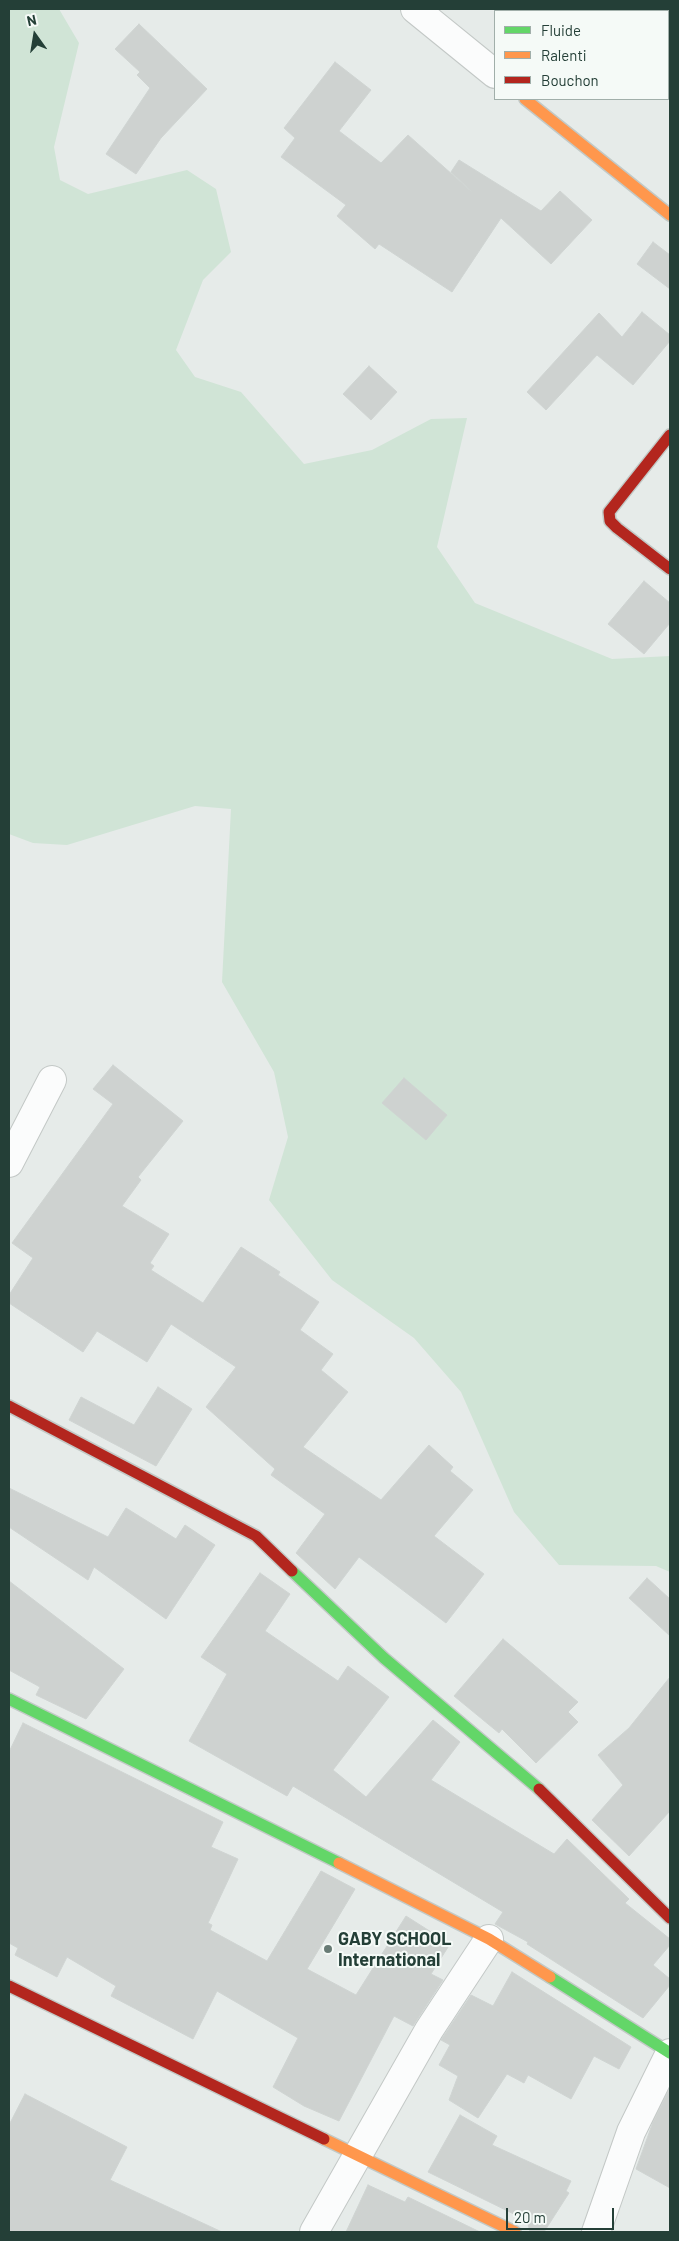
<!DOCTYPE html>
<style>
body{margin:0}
#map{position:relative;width:679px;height:2241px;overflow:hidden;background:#e6ebe9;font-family:Barlow,sans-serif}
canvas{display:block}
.frame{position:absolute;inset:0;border:10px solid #243f37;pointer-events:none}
.legend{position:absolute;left:494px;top:10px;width:175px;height:90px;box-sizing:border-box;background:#f5faf7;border:1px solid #a1afaa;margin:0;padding:6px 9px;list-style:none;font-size:15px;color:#243f37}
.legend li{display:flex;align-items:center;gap:10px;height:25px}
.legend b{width:25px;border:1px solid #a1afaa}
.north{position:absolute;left:10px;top:10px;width:50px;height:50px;-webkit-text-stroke:4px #f5faf7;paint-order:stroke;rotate:347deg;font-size:14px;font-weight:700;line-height:20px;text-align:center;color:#243f37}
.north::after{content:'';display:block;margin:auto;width:18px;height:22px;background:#243f37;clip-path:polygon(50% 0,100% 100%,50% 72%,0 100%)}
.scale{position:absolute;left:506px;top:2208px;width:108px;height:22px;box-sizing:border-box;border:2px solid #243f37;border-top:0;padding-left:6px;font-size:15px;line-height:18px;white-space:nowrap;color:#243f37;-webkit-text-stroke:4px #f5faf7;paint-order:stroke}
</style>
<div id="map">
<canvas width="679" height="2241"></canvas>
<div class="frame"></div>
<ul class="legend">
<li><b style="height:6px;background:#63d668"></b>Fluide</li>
<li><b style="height:6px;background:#ff974d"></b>Ralenti</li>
<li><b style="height:6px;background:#b3261e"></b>Bouchon</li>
</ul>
<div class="north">N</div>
<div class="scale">20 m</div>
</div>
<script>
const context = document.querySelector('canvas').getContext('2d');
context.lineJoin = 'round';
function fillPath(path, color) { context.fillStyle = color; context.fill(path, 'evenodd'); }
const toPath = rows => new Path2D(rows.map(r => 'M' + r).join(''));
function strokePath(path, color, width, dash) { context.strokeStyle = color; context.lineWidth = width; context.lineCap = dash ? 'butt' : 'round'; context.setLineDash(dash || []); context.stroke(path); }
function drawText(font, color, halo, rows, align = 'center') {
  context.font = font + ' Barlow,sans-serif'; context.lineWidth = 4; context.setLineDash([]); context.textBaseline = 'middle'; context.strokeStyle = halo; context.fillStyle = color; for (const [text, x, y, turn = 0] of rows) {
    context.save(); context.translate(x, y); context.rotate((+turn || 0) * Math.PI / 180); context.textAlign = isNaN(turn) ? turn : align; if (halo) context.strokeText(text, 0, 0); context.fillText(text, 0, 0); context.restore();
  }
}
const green = toPath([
 [9,9,59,9,79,43,54,147,60,180,88,194,187,170,216,189,231,252,203,280,176,350,195,377,241,392,304,464,372,450,431,419,467,418,437,547,475,603,612,659,670,656,670,1572,656,1566,559,1565,514,1512,461,1392,414,1338,332,1280,269,1200,288,1137,274,1072,222,982,231,809,195,806,67,845,33,843,9,834]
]);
const building = toPath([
 [139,24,207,89,161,138,136,174,106,154,150,88,137,75,140,72,115,49,139,24],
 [335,62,371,90,339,131,381,163,408,135,472,192,451,172,459,160,541,211,560,191,592,220,551,264,501,218,452,292,379,244,375,249,337,216,346,205,281,157,295,138,284,128,335,62],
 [653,242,670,255,670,289,637,264,653,242],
 [642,312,670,335,670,341,633,385,597,355,546,410,527,392,599,313,622,337,642,312],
 [369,366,397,392,371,420,343,394,369,366],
 [644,581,670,603,670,623,644,654,608,624,644,581],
 [113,1065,183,1121,138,1177,141,1180,122,1206,169,1234,150,1263,154,1266,151,1270,203,1303,241,1247,280,1272,278,1275,319,1302,300,1330,333,1354,321,1370,348,1392,303,1447,381,1500,429,1445,453,1467,450,1471,473,1490,434,1536,484,1574,446,1623,359,1557,335,1589,296,1553,325,1514,271,1475,275,1469,206,1407,236,1367,171,1324,147,1362,97,1331,83,1352,9,1303,9,1295,33,1258,12,1243,113,1104,93,1089,113,1065],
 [404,1078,447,1115,426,1140,382,1103,404,1078],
 [158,1387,192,1409,156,1466,69,1420,81,1397,134,1425,158,1387],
 [9,1488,108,1537,126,1508,176,1539,185,1525,215,1545,166,1619,94,1567,88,1580,9,1527,9,1488],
 [260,1573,290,1594,265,1631,338,1681,348,1666,389,1697,333,1770,366,1797,433,1720,460,1742,431,1780,554,1854,567,1839,629,1899,625,1903,670,1939,670,1945,653,1965,670,1979,670,1985,643,2018,527,1944,528,1942,495,1924,503,1912,293,1786,287,1796,189,1741,227,1674,201,1657,260,1573],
 [647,1578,670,1599,670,1636,629,1598,647,1578],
 [9,1581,124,1669,86,1719,36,1695,40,1687,9,1670,9,1581],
 [503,1639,578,1702,568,1712,578,1722,536,1763,502,1729,499,1733,454,1696,503,1639],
 [670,1677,670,1811,629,1856,592,1820,623,1785,598,1755,629,1728,670,1677],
 [23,1723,223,1822,211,1847,238,1859,208,1923,212,1925,210,1930,267,1961,321,1871,355,1889,307,1969,356,1995,406,1916,450,1944,431,1974,443,1980,413,2026,394,2016,339,2121,304,2106,273,2087,298,2038,217,1991,193,2039,111,1996,116,1986,67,1957,57,1977,15,1955,18,1948,9,1943,9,1752,23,1723],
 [512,1972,631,2047,619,2069,594,2056,571,2099,528,2075,524,2083,507,2074,478,2118,449,2100,458,2076,439,2065,450,2045,441,2040,471,1995,493,2006,512,1972],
 [670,2088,670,2188,636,2169,653,2122,670,2088],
 [25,2094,127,2147,110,2180,222,2232,9,2232,9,2125,25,2094],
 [460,2115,497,2136,492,2145,571,2181,566,2191,569,2193,544,2232,530,2232,528,2224,522,2218,428,2172,460,2115],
 [368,2185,405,2202,408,2197,480,2232,346,2232,368,2185]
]);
const street = toPath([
 [415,9,495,74],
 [9,1163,52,1080],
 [314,2232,429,2030,489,1939],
 [596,2232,631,2132,670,2053]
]);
const fast = toPath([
 [292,1571,384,1658,539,1789],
 [9,1699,339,1863],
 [550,1977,670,2053]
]);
const slow = toPath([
 [525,99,670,215],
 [339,1863,489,1939,550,1977],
 [324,2139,515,2232]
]);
const jam = toPath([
 [670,435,609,512,610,521,617,528,670,569],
 [9,1406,256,1536,292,1571],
 [539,1789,670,1918],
 [9,1986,324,2139]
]);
const markers = [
 [328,1949,5,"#687b75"]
];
const poiNames = [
 ["GABY SCHOOL",338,1939],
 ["International",338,1960]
];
fillPath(green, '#d0e4d6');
fillPath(building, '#ced2d0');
strokePath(building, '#cfd4d2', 1);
strokePath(street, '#c3c8c6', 30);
strokePath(fast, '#c2c9c6', 14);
strokePath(slow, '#c2c9c6', 14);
strokePath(jam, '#c2c9c6', 14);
strokePath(street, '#fbfcfc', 28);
strokePath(fast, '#63d668', 11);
strokePath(slow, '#ff974d', 11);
strokePath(jam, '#b3261e', 11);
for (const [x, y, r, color] of markers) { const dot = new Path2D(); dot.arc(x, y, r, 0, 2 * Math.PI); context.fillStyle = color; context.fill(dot); strokePath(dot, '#f5faf7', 2); }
drawText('bold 18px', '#243f37', '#f5faf7', poiNames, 'left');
</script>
